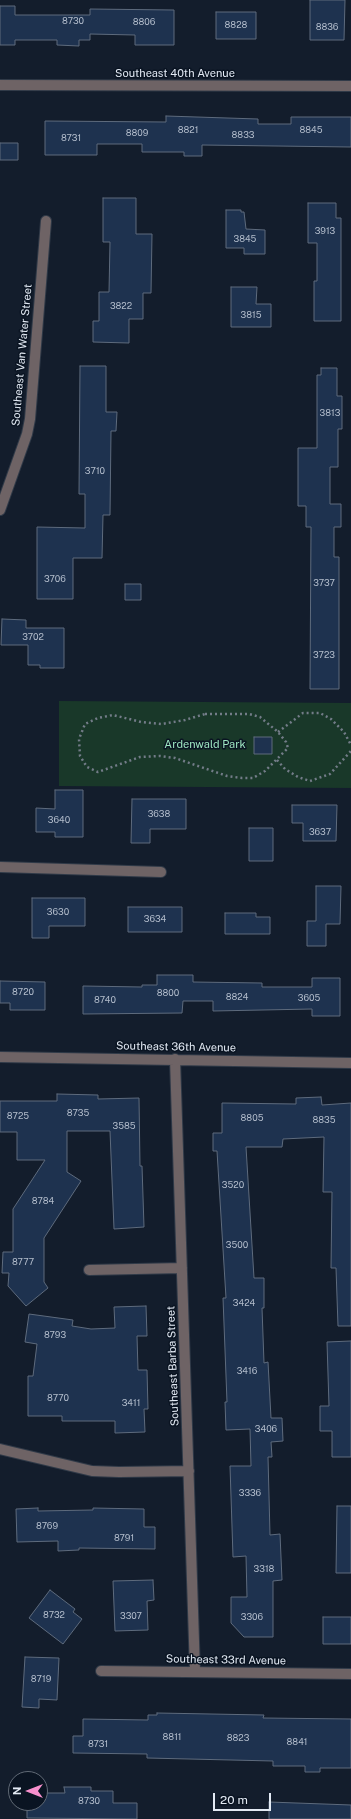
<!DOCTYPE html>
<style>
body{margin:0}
#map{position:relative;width:351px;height:1819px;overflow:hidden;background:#131d2c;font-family:"Public Sans",sans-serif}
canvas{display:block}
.north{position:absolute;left:8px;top:1771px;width:40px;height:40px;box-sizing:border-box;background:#0a1422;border:1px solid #616a76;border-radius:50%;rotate:270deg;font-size:11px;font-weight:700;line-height:16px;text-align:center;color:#e3eaf4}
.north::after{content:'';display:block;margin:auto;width:14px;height:18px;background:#f790cd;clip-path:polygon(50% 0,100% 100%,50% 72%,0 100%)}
.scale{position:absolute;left:213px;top:1793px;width:58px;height:18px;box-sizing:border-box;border:2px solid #e3eaf4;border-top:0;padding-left:5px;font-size:12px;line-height:14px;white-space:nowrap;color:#e3eaf4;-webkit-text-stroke:3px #0a1422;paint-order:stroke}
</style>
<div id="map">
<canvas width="351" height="1819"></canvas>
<div class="north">N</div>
<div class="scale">20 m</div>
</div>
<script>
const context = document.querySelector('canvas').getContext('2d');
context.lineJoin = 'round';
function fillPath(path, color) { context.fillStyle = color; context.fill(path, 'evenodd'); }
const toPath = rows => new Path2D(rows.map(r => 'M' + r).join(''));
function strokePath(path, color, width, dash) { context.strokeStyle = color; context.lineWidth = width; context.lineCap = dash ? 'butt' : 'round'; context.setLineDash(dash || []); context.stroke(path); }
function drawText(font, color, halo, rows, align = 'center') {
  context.font = font + ' "Public Sans",sans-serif'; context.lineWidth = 3; context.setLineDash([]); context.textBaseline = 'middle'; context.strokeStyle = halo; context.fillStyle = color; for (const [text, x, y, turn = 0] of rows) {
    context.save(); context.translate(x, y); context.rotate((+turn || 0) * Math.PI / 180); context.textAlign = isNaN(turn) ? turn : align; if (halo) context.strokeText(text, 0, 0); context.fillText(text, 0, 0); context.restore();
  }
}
const green = toPath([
 [59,701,351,703,351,788,59,786]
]);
const building = toPath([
 [310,0,345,0,344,40,310,40,310,0],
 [0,6,15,6,15,15,90,15,90,9,174,10,174,45,135,45,135,35,90,34,90,40,79,40,79,46,57,45,57,40,15,40,15,45,0,45,0,6],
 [216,12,256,12,256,39,216,39,216,12],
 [166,116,258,119,258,124,291,124,291,117,351,117,351,147,202,145,202,156,184,156,184,152,142,152,142,144,97,144,97,155,45,155,45,121,166,122,166,116],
 [0,143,18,143,18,160,0,160,0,143],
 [103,198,136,198,136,234,152,234,151,293,143,293,143,319,129,319,129,343,93,342,93,321,99,321,99,292,109,292,110,242,103,242,103,198],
 [308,203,336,203,336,218,341,218,341,321,314,321,314,281,317,281,317,243,308,243,308,203],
 [226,210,241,210,241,212,244,212,246,229,265,230,265,254,244,254,244,248,226,248,226,210],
 [231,287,257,287,256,304,271,304,271,327,231,327,231,287],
 [80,366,106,366,106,412,117,412,116,431,111,431,110,515,103,515,102,558,73,558,73,599,37,599,37,527,85,528,85,494,79,494,80,366],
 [321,368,337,368,337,396,342,396,342,429,338,429,338,467,330,467,330,504,341,504,341,527,334,527,334,557,339,557,339,689,310,689,311,527,306,527,306,506,298,506,298,448,317,448,317,375,321,375,321,368],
 [125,584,141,584,141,600,125,600,125,584],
 [2,619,26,620,26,628,64,628,64,668,40,668,40,665,28,665,28,645,1,645,2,619],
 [254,737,272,737,272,754,254,754,254,737],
 [55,790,83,790,83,837,55,837,55,832,36,832,36,808,55,809,55,790],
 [132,799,186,799,186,829,150,829,150,843,131,843,132,799],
 [292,805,337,805,336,841,303,841,303,823,292,823,292,805],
 [249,828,273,828,273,861,249,861,249,828],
 [316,886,341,886,340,924,326,924,326,946,307,946,307,921,316,921,316,886],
 [32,898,85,898,85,926,49,926,49,938,32,938,32,898],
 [128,907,182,907,182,932,128,932,128,907],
 [225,913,256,913,256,917,270,917,270,934,225,934,225,913],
 [157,975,193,975,193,982,262,983,262,987,312,987,312,978,340,978,340,1016,312,1016,312,1009,213,1011,213,1001,183,1001,182,1013,83,1014,83,986,142,987,142,985,157,985,157,975],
 [0,981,45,982,45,1010,10,1010,10,1003,0,1003,0,981],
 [57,1094,98,1095,98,1099,139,1098,140,1166,142,1166,144,1227,114,1229,110,1131,67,1131,67,1172,81,1181,44,1238,44,1282,48,1288,26,1306,8,1286,9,1273,2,1273,3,1252,13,1252,13,1209,45,1160,17,1160,17,1132,0,1132,0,1101,57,1101,57,1094],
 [321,1097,322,1105,351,1103,351,1326,338,1326,336,1268,331,1268,332,1192,323,1192,324,1137,283,1139,282,1147,246,1147,254,1278,264,1278,264,1308,262,1308,264,1363,268,1362,271,1418,282,1418,283,1441,271,1442,272,1457,268,1457,270,1535,280,1534,282,1580,273,1581,273,1637,244,1637,231,1623,231,1597,247,1597,246,1556,233,1557,230,1466,251,1466,250,1429,226,1430,225,1402,227,1402,223,1298,226,1298,217,1151,213,1151,213,1133,222,1133,222,1103,296,1104,296,1098,321,1097],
 [146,1306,147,1336,137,1336,138,1370,147,1370,148,1409,144,1409,145,1432,115,1433,115,1421,62,1421,62,1416,28,1416,28,1376,33,1376,37,1344,25,1342,29,1314,73,1320,72,1326,91,1329,115,1328,114,1307,146,1306],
 [351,1341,351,1457,332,1457,332,1431,320,1431,320,1406,329,1406,327,1342,351,1341],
 [337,1506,351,1506,351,1573,336,1573,337,1506],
 [38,1508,38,1511,93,1510,93,1508,144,1509,144,1527,155,1527,155,1549,79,1548,79,1550,58,1551,58,1541,17,1542,16,1509,38,1508],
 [153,1580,154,1600,147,1601,148,1630,115,1631,113,1581,153,1580],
 [50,1590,75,1609,73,1612,82,1619,63,1644,29,1618,50,1590],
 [323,1617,351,1617,351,1644,323,1644,323,1617],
 [25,1657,59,1658,57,1700,39,1699,39,1708,22,1707,25,1657],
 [157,1713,264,1715,263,1718,351,1719,351,1768,320,1768,320,1772,305,1772,305,1766,273,1766,273,1761,147,1758,147,1754,73,1753,73,1736,83,1736,83,1719,148,1720,148,1715,157,1715,157,1713],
 [64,1787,91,1787,91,1791,113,1791,113,1803,137,1803,137,1819,27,1818,27,1803,40,1803,40,1793,65,1793,64,1787],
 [269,1802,351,1805,351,1819,269,1819,269,1802]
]);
const path = toPath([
 [205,714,249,714,260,717,278,732,286,742,288,748,265,771,253,778,242,778,227,776,175,758,160,756,140,757,98,772,87,767,80,756,79,739,85,724,98,718,113,715,141,722,162,724,185,720,205,714],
 [278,732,303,713,320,713,331,719,344,732,351,745],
 [277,760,285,769,298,777,310,781,330,774,351,751]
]);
const minor = toPath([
 [0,85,351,86],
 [0,510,27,434,30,419,46,221],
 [0,867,161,872],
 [0,1057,351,1063],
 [175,1059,195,1672],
 [89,1270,182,1268],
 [0,1449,92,1471,119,1472,189,1471],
 [101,1671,351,1674]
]);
const numberNames = [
 ["8730",73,21],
 ["8806",144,22],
 ["8828",236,25],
 ["8836",327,27],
 ["8821",188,130],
 ["8845",311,130],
 ["8809",137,133],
 ["8833",243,135],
 ["8731",71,138],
 ["3913",325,231],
 ["3845",245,239],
 ["3822",121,306],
 ["3815",251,315],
 ["3813",330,413],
 ["3710",95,471],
 ["3706",55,579],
 ["3737",324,583],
 ["3702",33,637],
 ["3723",324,655],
 ["3638",159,814],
 ["3640",59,820],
 ["3637",320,832],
 ["3630",58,912],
 ["3634",155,919],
 ["8720",23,992],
 ["8800",168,993],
 ["8824",237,997],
 ["3605",309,998],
 ["8740",105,1000],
 ["8735",78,1113],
 ["8725",18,1116],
 ["8805",252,1118],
 ["8835",324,1120],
 ["3585",124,1126],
 ["3520",233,1185],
 ["8784",43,1201],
 ["3500",237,1245],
 ["8777",23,1262],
 ["3424",244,1303],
 ["8793",55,1335],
 ["3416",247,1371],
 ["8770",58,1398],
 ["3411",131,1403],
 ["3406",266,1429],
 ["3336",250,1493],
 ["8769",47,1526],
 ["8791",124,1538],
 ["3318",264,1569],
 ["8732",54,1615],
 ["3307",131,1616],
 ["3306",252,1617],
 ["8719",41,1679],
 ["8811",172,1737],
 ["8823",238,1738],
 ["8841",297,1742],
 ["8731",98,1744],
 ["8730",89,1801]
];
const streetNames = [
 ["Southeast 40th Avenue",175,74],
 ["Southeast Van Water Street",22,355,-85],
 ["Southeast 36th Avenue",176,1047,1],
 ["Southeast Barba Street",173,1366,-92],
 ["Southeast 33rd Avenue",226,1660,1]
];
const parkNames = [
 ["Ardenwald Park",205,745]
];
fillPath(green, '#193829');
fillPath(building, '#1e324f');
strokePath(building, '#5e6b7d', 1);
strokePath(minor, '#303a48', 12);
strokePath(path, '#737c88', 2.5, [2, 3]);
strokePath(minor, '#6e6365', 10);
drawText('9px', '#b2bccb', null, numberNames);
drawText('11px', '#e3eaf4', '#0a1422', streetNames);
drawText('11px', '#9de5c0', '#0a1422', parkNames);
</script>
